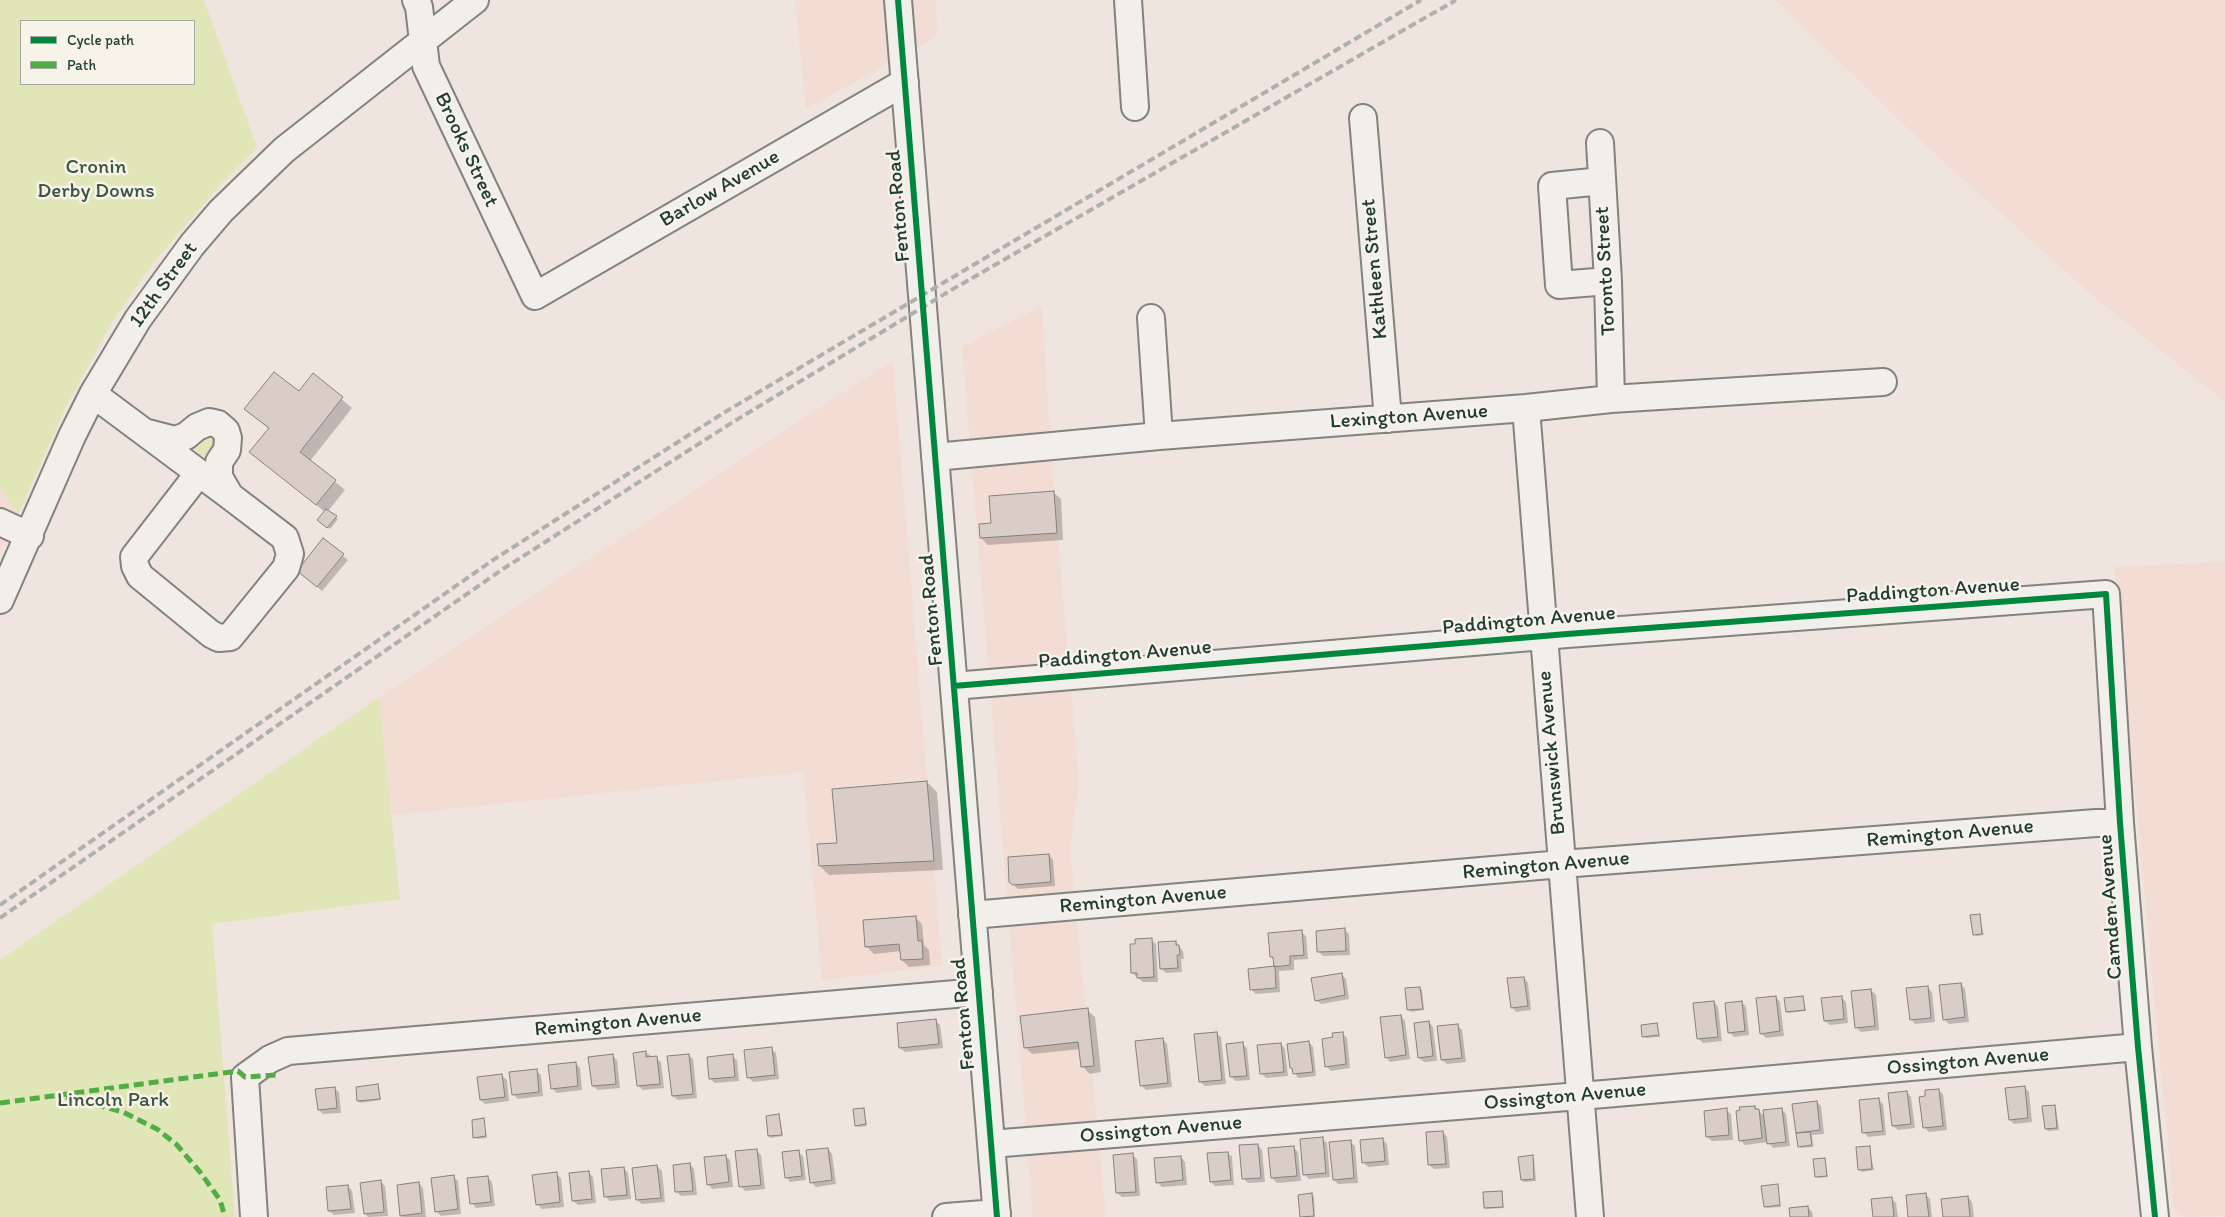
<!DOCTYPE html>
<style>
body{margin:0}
#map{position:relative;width:2225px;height:1217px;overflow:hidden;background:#efe4de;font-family:Itim,sans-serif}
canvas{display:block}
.legend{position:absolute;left:20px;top:20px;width:175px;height:65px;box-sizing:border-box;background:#f7f3e8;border:1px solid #a1aaa0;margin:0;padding:6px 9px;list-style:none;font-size:15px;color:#1f3d34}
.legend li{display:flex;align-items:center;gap:10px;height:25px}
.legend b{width:25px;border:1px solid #a1aaa0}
</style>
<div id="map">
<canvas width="2225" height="1217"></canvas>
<ul class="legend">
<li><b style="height:6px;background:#00873e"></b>Cycle path</li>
<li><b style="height:6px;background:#52ad45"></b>Path</li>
</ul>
</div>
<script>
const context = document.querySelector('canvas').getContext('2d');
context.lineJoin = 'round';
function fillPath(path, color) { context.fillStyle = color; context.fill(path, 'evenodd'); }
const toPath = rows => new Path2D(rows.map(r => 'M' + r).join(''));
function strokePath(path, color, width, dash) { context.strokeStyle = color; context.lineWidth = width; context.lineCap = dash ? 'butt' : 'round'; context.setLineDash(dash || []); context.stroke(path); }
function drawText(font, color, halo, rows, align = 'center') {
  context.font = font + ' Itim,sans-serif'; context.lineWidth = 5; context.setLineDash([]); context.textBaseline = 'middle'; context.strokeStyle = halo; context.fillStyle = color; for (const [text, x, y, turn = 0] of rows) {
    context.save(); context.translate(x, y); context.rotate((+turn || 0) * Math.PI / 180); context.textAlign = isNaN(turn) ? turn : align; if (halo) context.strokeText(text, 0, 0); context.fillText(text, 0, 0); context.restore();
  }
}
const built = toPath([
 [795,0,936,0,937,36,806,109],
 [1776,0,2225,0,2225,402,2091,294,1922,142],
 [1042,306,1052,470,1079,782,1070,849,1106,1217,1033,1217,962,347],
 [893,360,942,966,822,980,803,772,391,815,379,697],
 [0,487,18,515,0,554],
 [2225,562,2225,1216,2189,1217,2179,1214,2174,1208,2173,1200,2114,567]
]);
const green = toPath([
 [0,0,204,0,257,148,221,184,153,263,111,324,65,409,18,515,0,487],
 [21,21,194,21,194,84,21,84],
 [196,434,221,436,209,457,200,455,194,448,193,443],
 [379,697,400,899,212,924,235,1217,0,1217,0,960]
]);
const shadow = toPath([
 [313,375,352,408,310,461,345,490,328,511,338,519,330,529,319,520,325,512,251,452,270,430,246,409,299,393],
 [1053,492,1061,499,1063,540,988,545,981,538,992,524],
 [323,540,348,560,322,591,298,571],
 [927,782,937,792,943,870,829,875,820,866,838,844],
 [1049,855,1053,860,1055,886,1018,889,1011,882],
 [1979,915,1984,935,1976,936,1974,934],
 [915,917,922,924,924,945,929,950,930,965,909,967,902,960,901,951,874,954,867,947],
 [1344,930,1349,934,1350,955,1323,956,1319,952],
 [1301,932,1306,936,1308,959,1294,960,1294,970,1279,971,1280,992,1256,994,1251,989,1250,970,1276,968,1274,960,1271,957],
 [1151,940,1156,944,1158,982,1143,982,1132,973],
 [1176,942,1183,951,1184,959,1181,959,1182,972,1166,973,1162,969],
 [1341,974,1346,979,1349,999,1321,1004,1316,1000],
 [1524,978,1528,983,1531,1010,1516,1012,1512,1007],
 [1961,984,1965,989,1969,1022,1949,1024,1944,1019],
 [1927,987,1932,992,1935,1022,1915,1024,1911,1019],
 [1420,988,1422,990,1424,1010,1411,1012,1409,1010],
 [1871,990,1876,995,1879,1030,1861,1032,1857,1028],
 [1776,997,1780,1002,1784,1036,1766,1038,1761,1033],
 [1803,997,1806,1011,1789,1013,1787,1012],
 [1841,997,1846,1002,1848,1023,1830,1025,1825,1021],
 [1714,1002,1718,1007,1722,1041,1703,1043,1698,1038],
 [1742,1002,1746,1007,1749,1035,1734,1037,1729,1032],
 [1087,1010,1095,1017,1101,1072,1090,1074,1083,1067,1081,1049,1032,1054,1025,1047],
 [1401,1016,1405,1021,1410,1059,1390,1062,1386,1057],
 [935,1020,940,1025,943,1048,905,1052,900,1048],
 [1429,1022,1433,1027,1437,1061,1424,1062,1419,1058],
 [1457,1025,1462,1030,1466,1062,1447,1064,1442,1060],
 [1657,1025,1660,1037,1646,1038,1644,1036],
 [1216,1033,1221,1037,1226,1084,1205,1086,1200,1082],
 [1342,1033,1347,1038,1350,1068,1331,1071,1326,1066,1334,1039],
 [1163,1039,1167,1044,1172,1087,1146,1090,1141,1085],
 [1309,1042,1313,1047,1316,1076,1298,1078,1291,1067],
 [1242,1044,1247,1048,1250,1080,1236,1081,1231,1077],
 [1281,1044,1285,1049,1288,1076,1266,1078,1262,1074],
 [771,1049,776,1053,779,1079,753,1082,748,1077],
 [645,1052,661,1062,664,1088,643,1090,638,1086],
 [612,1055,617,1060,620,1088,598,1090,593,1086],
 [688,1055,693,1059,697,1098,678,1100,673,1096],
 [732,1056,737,1060,739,1081,715,1083,710,1079],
 [575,1063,580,1068,582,1090,557,1093,552,1088],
 [536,1070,541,1075,543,1096,518,1099,513,1094],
 [502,1076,507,1080,509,1101,485,1104,481,1100],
 [378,1085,381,1100,360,1103,358,1101],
 [2024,1087,2029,1092,2032,1122,2014,1124,2010,1120],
 [334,1088,339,1092,341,1113,323,1114,319,1110],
 [1938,1090,1943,1094,1947,1130,1929,1132,1924,1127,1927,1097],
 [1907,1092,1911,1097,1915,1128,1898,1130,1893,1126],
 [1878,1099,1883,1104,1886,1135,1868,1137,1864,1132],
 [1817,1102,1821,1106,1824,1134,1812,1135,1813,1147,1801,1148,1799,1146,1799,1134,1797,1132],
 [1755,1107,1765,1117,1782,1110,1786,1114,1790,1146,1773,1148,1768,1142,1745,1145,1740,1140,1741,1112],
 [2054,1107,2056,1108,2059,1130,2048,1131,2046,1129],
 [863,1109,867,1126,858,1127,856,1125],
 [1726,1110,1731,1114,1733,1140,1712,1141,1707,1137],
 [779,1116,783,1136,771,1138,769,1136],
 [483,1120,487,1138,477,1139,475,1137],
 [1443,1132,1447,1137,1450,1168,1434,1169,1429,1165],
 [1322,1139,1327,1143,1330,1177,1309,1179,1304,1174],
 [1382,1139,1387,1144,1389,1165,1368,1167,1364,1163],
 [1350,1142,1355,1146,1358,1183,1338,1184,1334,1180],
 [1258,1145,1262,1150,1265,1182,1248,1183,1244,1179],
 [1869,1147,1874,1170,1862,1172,1860,1170],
 [1294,1148,1298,1152,1301,1181,1277,1183,1272,1178],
 [828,1149,832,1154,836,1184,816,1187,811,1182],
 [756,1150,761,1155,765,1189,745,1191,741,1186],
 [798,1152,803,1156,806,1180,790,1182,786,1177],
 [1228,1153,1232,1157,1234,1185,1215,1186,1211,1182],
 [1132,1155,1137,1159,1140,1196,1122,1197,1117,1193],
 [725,1156,730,1160,733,1187,712,1189,708,1184],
 [1181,1157,1185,1162,1187,1185,1162,1187,1157,1182],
 [1532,1157,1534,1159,1536,1181,1524,1182,1522,1180],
 [1824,1159,1828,1177,1818,1178,1816,1176],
 [690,1164,694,1169,697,1195,681,1196,677,1192],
 [657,1166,662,1171,665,1202,642,1204,637,1200],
 [624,1168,628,1173,631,1199,610,1201,606,1197],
 [588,1172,593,1177,596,1203,578,1205,573,1201],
 [556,1174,561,1178,564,1207,542,1209,537,1204],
 [453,1177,458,1181,461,1214,441,1216,436,1211],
 [487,1177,492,1182,495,1206,476,1208,472,1203],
 [381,1182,385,1186,388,1216,368,1217,365,1213],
 [419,1183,423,1188,426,1217,403,1217,401,1215],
 [1777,1185,1781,1207,1767,1208,1765,1206],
 [348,1186,352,1191,355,1213,334,1215,329,1211],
 [1501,1192,1504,1208,1487,1209,1485,1208],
 [1925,1194,1930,1199,1932,1217,1910,1217],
 [1312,1195,1314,1197,1315,1217,1302,1217],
 [1968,1197,1972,1202,1974,1217,1945,1217],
 [1892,1199,1896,1203,1898,1217,1874,1217],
 [1808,1207,1812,1212,1813,1217,1791,1217]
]);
const building = toPath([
 [274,372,299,391,313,373,343,397,300,452,336,480,316,505,249,452,269,428,244,409,274,372],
 [1054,491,1057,533,980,538,979,524,991,523,989,496,1054,491],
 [326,509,337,516,327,528,317,520,326,509],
 [323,538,344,554,317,587,297,571,323,538],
 [927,781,934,861,819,866,817,844,837,843,832,789,927,781],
 [1049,854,1051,882,1013,885,1009,882,1008,857,1049,854],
 [1980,914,1982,934,1973,935,1970,915,1980,914],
 [916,916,918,941,922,941,923,959,901,960,899,944,865,947,863,920,916,916],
 [1345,928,1346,951,1317,952,1316,931,1345,928],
 [1302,930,1304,955,1290,956,1290,965,1274,967,1273,957,1270,957,1268,933,1302,930],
 [1152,938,1154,977,1137,978,1137,973,1131,973,1130,944,1135,944,1135,939,1152,938],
 [1176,941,1176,945,1179,945,1180,955,1177,955,1178,968,1160,969,1158,942,1176,941],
 [1275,966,1276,988,1250,990,1248,969,1275,966],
 [1342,973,1345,995,1315,1001,1311,978,1342,973],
 [1524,977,1528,1006,1511,1008,1507,978,1524,977],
 [1961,983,1965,1017,1943,1020,1939,985,1961,983],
 [1928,986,1931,1018,1910,1020,1906,988,1928,986],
 [1420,987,1423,1009,1407,1010,1405,988,1420,987],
 [1871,989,1875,1026,1855,1028,1851,991,1871,989],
 [1776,996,1780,1031,1760,1034,1756,998,1776,996],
 [1803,996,1805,1010,1786,1012,1784,998,1803,996],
 [1842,996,1844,1019,1824,1021,1821,998,1842,996],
 [1714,1001,1718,1037,1697,1039,1693,1003,1714,1001],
 [1742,1001,1745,1031,1728,1033,1725,1003,1742,1001],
 [1088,1008,1094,1066,1081,1067,1078,1042,1024,1048,1020,1016,1088,1008],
 [1401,1015,1406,1055,1385,1058,1380,1017,1401,1015],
 [936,1019,939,1044,899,1048,897,1023,936,1019],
 [1429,1021,1433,1056,1418,1058,1414,1023,1429,1021],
 [1657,1023,1659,1035,1642,1037,1641,1025,1657,1023],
 [1458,1024,1462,1058,1441,1060,1437,1026,1458,1024],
 [1217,1032,1222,1080,1199,1082,1194,1034,1217,1032],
 [1343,1032,1346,1064,1325,1067,1322,1039,1333,1037,1332,1033,1343,1032],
 [1163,1038,1168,1083,1140,1086,1135,1041,1163,1038],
 [1309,1041,1313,1072,1293,1074,1292,1068,1290,1068,1287,1044,1309,1041],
 [1243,1042,1247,1076,1230,1077,1226,1044,1243,1042],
 [1281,1043,1284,1072,1260,1074,1257,1045,1281,1043],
 [772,1047,775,1075,747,1078,744,1050,772,1047],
 [646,1051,646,1057,657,1056,660,1084,637,1086,633,1053,646,1051],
 [613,1054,616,1084,592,1086,588,1057,613,1054],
 [689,1054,693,1094,672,1096,667,1056,689,1054],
 [733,1054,735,1077,709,1079,707,1057,733,1054],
 [576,1062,578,1086,551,1089,548,1065,576,1062],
 [537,1069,539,1092,512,1095,509,1072,537,1069],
 [502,1074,505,1097,480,1100,477,1077,502,1074],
 [378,1084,380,1099,357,1101,356,1087,378,1084],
 [2025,1086,2028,1118,2009,1120,2005,1088,2025,1086],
 [335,1087,337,1108,318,1110,315,1089,335,1087],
 [1939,1089,1943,1126,1923,1128,1919,1097,1925,1096,1925,1090,1939,1089],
 [1907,1091,1911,1124,1892,1126,1888,1093,1907,1091],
 [1879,1098,1883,1131,1862,1133,1859,1100,1879,1098],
 [1817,1101,1820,1130,1796,1133,1792,1104,1817,1101],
 [2055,1105,2057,1128,2045,1129,2042,1106,2055,1105],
 [1755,1106,1755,1109,1759,1109,1762,1138,1739,1141,1736,1111,1740,1110,1739,1107,1755,1106],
 [864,1108,866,1124,855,1126,853,1109,864,1108],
 [1727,1108,1729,1135,1706,1137,1704,1111,1727,1108],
 [1782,1108,1786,1142,1767,1144,1763,1110,1782,1108],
 [779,1114,782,1135,768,1136,766,1116,779,1114],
 [484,1118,486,1136,473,1138,472,1120,484,1118],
 [1443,1131,1446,1164,1428,1165,1426,1132,1443,1131],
 [1810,1132,1812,1145,1798,1147,1796,1133,1810,1132],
 [1323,1137,1326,1173,1303,1175,1300,1139,1323,1137],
 [1383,1138,1385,1161,1362,1163,1360,1140,1383,1138],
 [1351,1140,1354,1178,1333,1180,1329,1142,1351,1140],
 [1258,1144,1261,1178,1242,1179,1239,1145,1258,1144],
 [1294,1146,1297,1176,1271,1178,1268,1148,1294,1146],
 [1870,1146,1872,1169,1858,1170,1856,1147,1870,1146],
 [828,1148,832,1180,810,1183,806,1150,828,1148],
 [757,1149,761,1185,739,1187,735,1151,757,1149],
 [799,1150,802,1176,785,1178,782,1152,799,1150],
 [1228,1152,1231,1180,1210,1182,1207,1153,1228,1152],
 [1133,1153,1136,1192,1116,1193,1113,1155,1133,1153],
 [726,1155,729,1182,707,1185,704,1157,726,1155],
 [1533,1155,1534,1179,1521,1180,1518,1157,1533,1155],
 [1181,1156,1183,1180,1156,1183,1154,1158,1181,1156],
 [1825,1158,1827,1176,1815,1177,1813,1159,1825,1158],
 [690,1163,693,1191,675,1192,673,1165,690,1163],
 [657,1165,661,1198,636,1200,632,1168,657,1165],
 [624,1167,627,1195,604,1197,601,1169,624,1167],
 [589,1171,592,1199,572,1201,569,1173,589,1171],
 [557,1172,560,1202,536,1205,532,1175,557,1172],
 [454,1175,458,1209,435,1212,431,1178,454,1175],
 [488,1176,491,1202,470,1204,467,1178,488,1176],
 [381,1180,384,1212,364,1214,360,1183,381,1180],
 [419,1182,422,1213,400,1216,397,1185,419,1182],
 [1778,1184,1780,1205,1764,1207,1761,1186,1778,1184],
 [348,1185,351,1209,328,1211,326,1187,348,1185],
 [1502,1191,1503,1207,1484,1208,1483,1192,1502,1191],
 [1312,1193,1314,1216,1300,1217,1298,1195,1312,1193],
 [1926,1193,1929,1217,1908,1217,1906,1195,1926,1193],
 [1968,1196,1970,1217,1943,1217,1941,1199,1968,1196],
 [1892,1197,1894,1217,1873,1217,1871,1199,1892,1197],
 [1808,1206,1809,1217,1790,1217,1789,1208,1808,1206]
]);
const minor = toPath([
 [416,0,419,7,426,66,535,296,905,82],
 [898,0,997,1217],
 [1128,0,1135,107],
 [1363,118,1388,419],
 [1600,143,1608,281,1611,399],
 [1602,181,1552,186,1559,285,1608,281],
 [1151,318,1159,436],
 [93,394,230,496,285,538,290,554,286,568,230,637,219,638,211,634,140,576,135,566,134,557,199,473],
 [1526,408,1590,1217],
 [148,433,175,440,186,436,197,427,209,422,218,424,226,431,228,438,227,450,219,462,219,477,230,496],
 [935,457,1159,436,1526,408,1611,399,1883,382],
 [0,522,30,536],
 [0,600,72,436,93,394,138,319,192,245,221,211,284,150,475,0],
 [954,686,1567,634,2106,594,2120,823,2138,1047,2155,1217],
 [972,915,1562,864,2096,823,2120,823],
 [991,1144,1604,1094,2138,1047],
 [254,1217,245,1077,270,1059,288,1051,979,992],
 [946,1217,997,1213]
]);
const rail = toPath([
 [0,905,493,560,725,412,1421,0],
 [0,918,503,569,733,422,953,289,1456,0]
]);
const quiet = toPath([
 [66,1097,123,1112,157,1129,176,1144,200,1172,220,1200,225,1217],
 [0,1103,238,1071,245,1077,276,1075]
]);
const cycleway = toPath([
 [898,0,997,1217],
 [954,686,1567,634,2106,594,2120,823,2138,1047,2155,1217]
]);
const streetNames = [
 ["Brooks Street",466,150,65],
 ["Barlow Avenue",720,189,-30],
 ["Fenton Road",899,206,-95],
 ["Kathleen Street",1375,269,-95],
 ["Toronto Street",1606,271,-93],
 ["12th Street",164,285,-54],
 ["Lexington Avenue",1409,417,-4],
 ["Paddington Avenue",1933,591,-4],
 ["Fenton Road",932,610,-95],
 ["Paddington Avenue",1529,621,-5],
 ["Paddington Avenue",1125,655,-5],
 ["Brunswick Avenue",1552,753,-95],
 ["Remington Avenue",1950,834,-5],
 ["Remington Avenue",1546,866,-5],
 ["Remington Avenue",1143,900,-5],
 ["Camden Avenue",2111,907,-94],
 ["Fenton Road",964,1014,-95],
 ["Remington Avenue",618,1023,-5],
 ["Ossington Avenue",1968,1062,-5],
 ["Ossington Avenue",1565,1097,-5],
 ["Ossington Avenue",1161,1130,-5]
];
const parkNames = [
 ["Cronin",96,168],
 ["Derby Downs",96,192],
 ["Lincoln Park",113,1101]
];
fillPath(built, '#f3dcd4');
fillPath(green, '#e1e6b9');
fillPath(shadow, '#0003');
fillPath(building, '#dacdc8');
strokePath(building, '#82837e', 1);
strokePath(minor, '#82837e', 30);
strokePath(minor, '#f2efeb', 26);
strokePath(rail, '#afb0ac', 4, [8, 4]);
strokePath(quiet, '#52ad45', 5, [10, 5]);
strokePath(cycleway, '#00873e', 6);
drawText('21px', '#1f3d34', '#f7f3e8', streetNames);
drawText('21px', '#3a5643', '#f7f3e8', parkNames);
</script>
